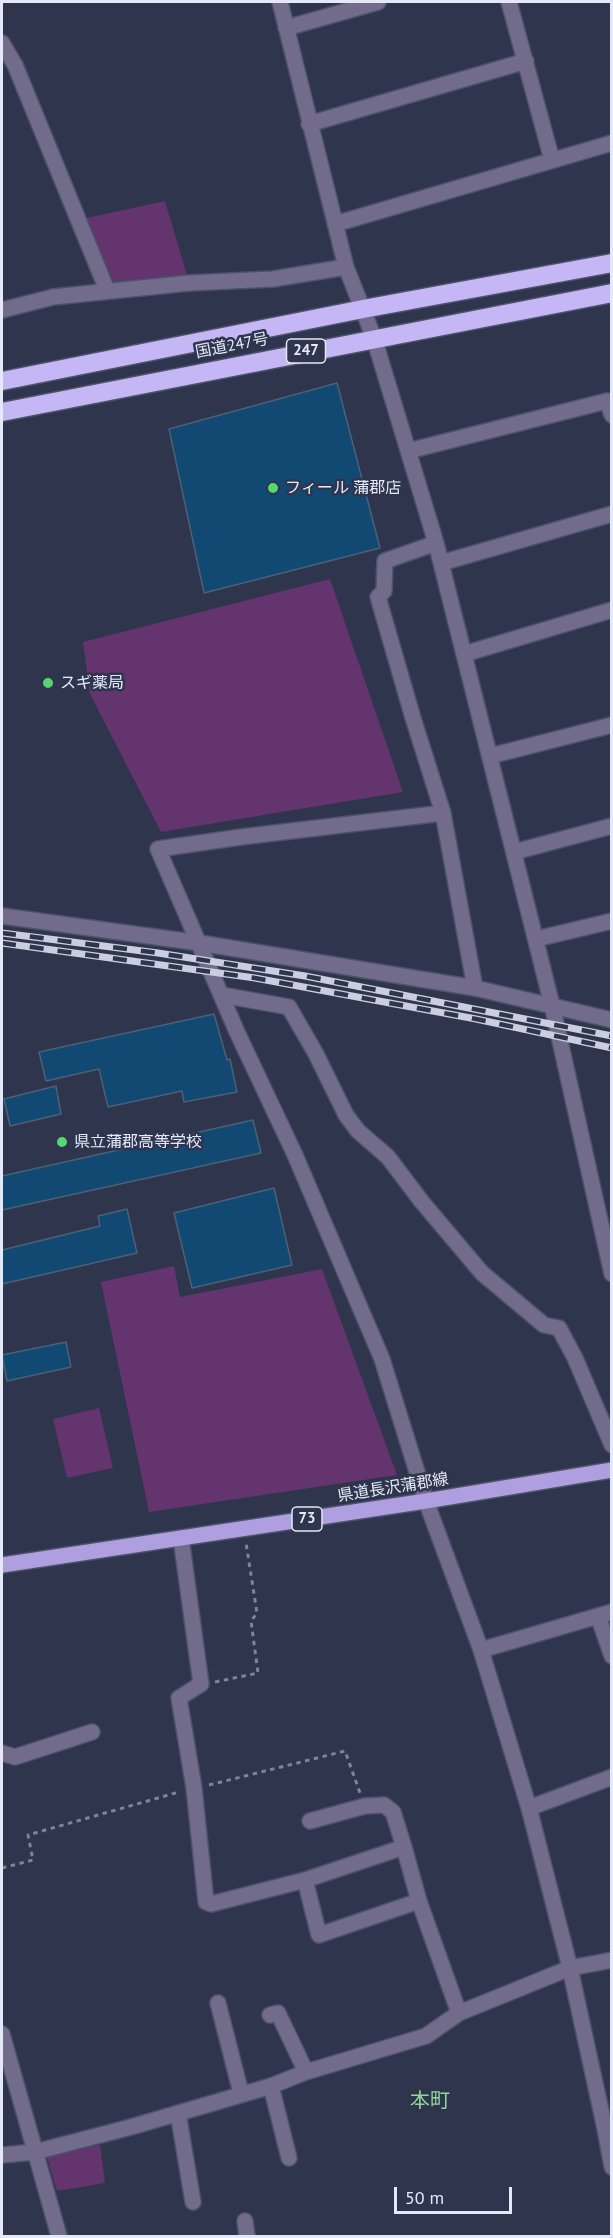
<!DOCTYPE html>
<meta charset="utf-8">
<style>
body{margin:0}
#map{position:relative;width:613px;height:2238px;overflow:hidden;background:#2e354d;font-family:"PT Sans",sans-serif}
canvas{display:block}
.frame{position:absolute;inset:0;border:3px solid #e4e9f9;pointer-events:none}
.scale{position:absolute;left:394px;top:2187px;width:118px;height:27px;box-sizing:border-box;border:3px solid #e4e9f9;border-top:0;padding-left:8px;font-size:18px;line-height:21px;white-space:nowrap;color:#e4e9f9;-webkit-text-stroke:4px #2e354d;paint-order:stroke}
</style>
<div id="map">
<canvas width="613" height="2238"></canvas>
<div class="frame"></div>
<div class="scale">50 m</div>
</div>
<script>
const context = document.querySelector('canvas').getContext('2d');
context.lineJoin = 'round';
function fillPath(path, color) { context.fillStyle = color; context.fill(path, 'evenodd'); }
const toPath = rows => new Path2D(rows.map(r => 'M' + r).join(''));
function strokePath(path, color, width, dash) { context.strokeStyle = color; context.lineWidth = width; context.lineCap = dash ? 'butt' : 'round'; context.setLineDash(dash || []); context.stroke(path); }
function drawText(font, color, halo, rows, align = 'center') {
  context.font = font + ' "PT Sans","Noto Sans JP",sans-serif'; context.lineWidth = 5; context.setLineDash([]); context.textBaseline = 'middle'; context.strokeStyle = halo; context.fillStyle = color; for (const [text, x, y, turn = 0] of rows) {
    context.save(); context.translate(x, y); context.rotate((+turn || 0) * Math.PI / 180); context.textAlign = isNaN(turn) ? turn : align; if (halo) context.strokeText(text, 0, 0); context.fillText(text, 0, 0); context.restore();
  }
}
const green = toPath([
 [165,201,187,275,115,284,82,219],
 [330,579,403,792,161,832,90,694,83,642],
 [174,1266,180,1297,322,1269,397,1475,149,1512,101,1282],
 [99,1408,113,1468,67,1478,53,1419],
 [100,2145,105,2183,57,2191,47,2157]
]);
const building = toPath([
 [337,383,380,548,204,593,169,429,337,383],
 [214,1014,227,1060,230,1059,237,1092,184,1102,182,1091,108,1107,99,1069,46,1081,39,1052,214,1014],
 [56,1086,61,1114,10,1126,4,1099,56,1086],
 [253,1120,261,1153,2,1210,2,1176,253,1120],
 [274,1188,292,1265,192,1288,174,1213,274,1188],
 [127,1209,137,1253,2,1284,2,1250,100,1226,98,1216,127,1209],
 [66,1342,71,1367,7,1381,2,1355,66,1342]
]);
const path = toPath([
 [215,1682,258,1673,251,1621,257,1613,246,1543],
 [209,1785,345,1751,360,1793],
 [2,1868,33,1860,28,1835,179,1792]
]);
const minor = toPath([
 [280,2,346,267,374,338,436,543,552,1005,612,1274],
 [509,2,552,160],
 [286,28,378,2],
 [2,43,15,65,107,290],
 [309,124,526,61],
 [335,224,612,143],
 [2,310,53,297,189,283,273,279,346,267],
 [408,451,607,401,612,415],
 [436,543,385,561,384,591,378,597,413,718,443,813,475,988],
 [441,563,612,514],
 [464,654,612,610],
 [490,756,612,725],
 [443,813,241,837,158,849,237,1032,295,1155,382,1359,426,1501,481,1650,529,1808,570,1968,605,2129,612,2167],
 [514,852,612,826],
 [2,916,200,943,475,988,612,1020],
 [536,939,612,921],
 [222,995,289,1007,316,1054,346,1115,358,1131,388,1157,422,1202,482,1273,544,1325,559,1328,575,1358,612,1445],
 [181,1538,201,1684,179,1698,194,1788,206,1902,211,1904,305,1880,404,1847,419,1901,459,2013],
 [598,1616,612,1656],
 [481,1650,612,1612],
 [2,1753,15,1757,92,1732],
 [529,1808,612,1777],
 [310,1821,365,1806,384,1805,393,1812,404,1847],
 [305,1880,319,1935,419,1901],
 [218,2003,241,2093],
 [270,2015,278,2013,306,2072],
 [2,2034,59,2236],
 [271,2086,289,2158],
 [178,2113,193,2202],
 [2,2155,35,2152,131,2127,271,2086,306,2072,426,2036,459,2013,570,1968,612,1960],
 [245,2221,247,2236]
]);
const major = toPath([
 [2,1565,426,1501,612,1470]
]);
const highway = toPath([
 [2,381,363,309,612,263],
 [2,412,612,293]
]);
const rail = toPath([
 [2,933,158,953,305,976,612,1036],
 [2,943,255,978,476,1019,612,1048]
]);
const markers = [
 [273,488,6,"#56d671"],
 [48,683,6,"#56d671"],
 [62,1142,6,"#56d671"]
];
const shields = [
 [306,351,39],
 [307,1519,30]
];
const shieldNames = [
 ["247",306,351],
 ["73",307,1519]
];
const streetNames = [
 ["国道247号",232,346,-11],
 ["県道長沢蒲郡線",393,1488,-9]
];
const poiNames = [
 ["フィール 蒲郡店",285,488],
 ["スギ薬局",60,683],
 ["県立蒲郡高等学校",74,1142]
];
const quarterNames = [
 ["本町",430,2101]
];
fillPath(green, '#63346d');
fillPath(building, '#124973');
strokePath(building, '#4a6176', 1.5);
strokePath(minor, '#4b5269', 18);
strokePath(major, '#4b5269', 18);
strokePath(highway, '#4b5269', 21);
strokePath(path, '#7d8398', 3, [4.5, 4.5]);
strokePath(minor, '#736b8c', 15);
strokePath(major, '#af9ee0', 15);
strokePath(highway, '#c5b6f5', 18);
strokePath(rail, '#c9cfe0', 7);
strokePath(rail, '#2e354d', 4.5, [14]);
for (const [x, y, r, color] of markers) { const dot = new Path2D(); dot.arc(x, y, r, 0, 2 * Math.PI); context.fillStyle = color; context.fill(dot); strokePath(dot, '#2e354d', 2); }
for (const [x, y, w] of shields) { const box = new Path2D(); box.roundRect(x - w / 2, y - 12, w, 24, 4.5); context.fillStyle = '#2e354d'; context.fill(box); strokePath(box, '#e4e9f9', 1.5); }
drawText('bold 15px', '#e4e9f9', null, shieldNames);
drawText('16px', '#e4e9f9', '#2e354d', streetNames);
drawText('16px', '#e4e9f9', '#2e354d', poiNames, 'left');
drawText('20px', '#95d49d', '#2e354d', quarterNames);
</script>
